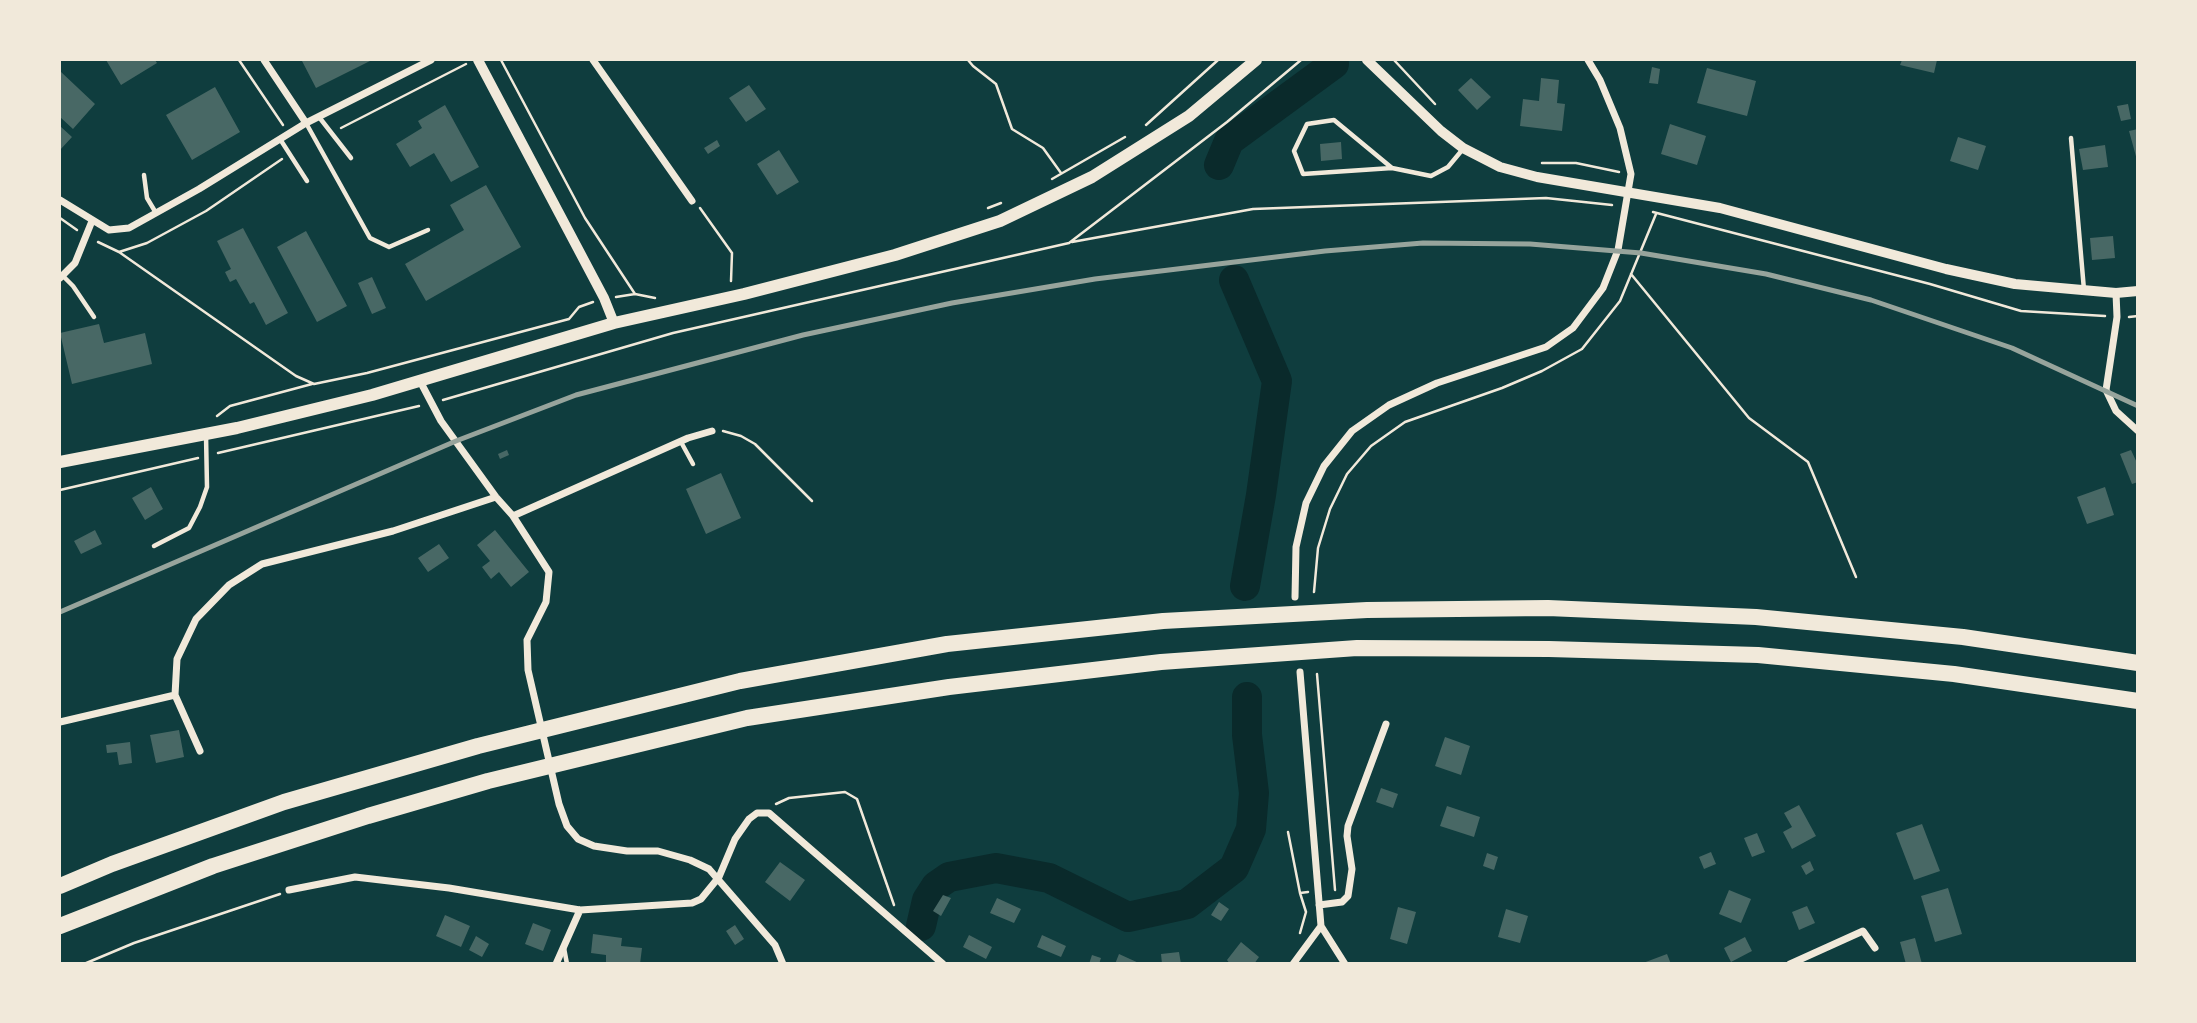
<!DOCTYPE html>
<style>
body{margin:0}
#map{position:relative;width:2197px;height:1023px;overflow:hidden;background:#0f3d3e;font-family:"Nunito Sans",sans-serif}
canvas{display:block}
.frame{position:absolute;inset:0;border:61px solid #f1e9da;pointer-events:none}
</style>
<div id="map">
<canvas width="2197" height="1023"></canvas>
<div class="frame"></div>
</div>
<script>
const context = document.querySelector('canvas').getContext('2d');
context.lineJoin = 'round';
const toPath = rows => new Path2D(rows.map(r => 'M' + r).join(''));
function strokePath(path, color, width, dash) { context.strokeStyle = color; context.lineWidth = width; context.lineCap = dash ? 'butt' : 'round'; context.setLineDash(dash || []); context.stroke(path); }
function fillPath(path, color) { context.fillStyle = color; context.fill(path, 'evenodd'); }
const river = toPath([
 [1219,165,1229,141,1334,64],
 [1234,280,1277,381,1261,495,1245,586],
 [921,926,927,900,936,886,949,877,996,868,1049,878,1128,917,1187,904,1234,868,1251,829,1254,793,1247,735,1247,697]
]);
const building = toPath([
 [106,60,155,60,157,63,121,85],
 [304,60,372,60,316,88,302,61],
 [1902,60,1937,60,1934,73,1900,65],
 [1652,67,1660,69,1658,84,1649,83],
 [1707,68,1756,81,1747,116,1697,103],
 [60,71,95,104,73,129,60,117],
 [1471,78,1491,97,1477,110,1458,90],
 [1541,78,1559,80,1557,103,1565,104,1562,131,1520,126,1523,99,1539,101],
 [749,85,766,109,746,122,729,98],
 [215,87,240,132,192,160,166,115],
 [2128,104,2131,119,2121,121,2117,106],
 [445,105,479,167,451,182,434,153,410,167,396,144,422,128,418,121],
 [1670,124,1706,136,1697,165,1661,154],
 [60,126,72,137,60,150],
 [2138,129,2138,160,2137,160,2129,131],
 [1958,137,1986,146,1978,170,1950,161],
 [717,140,720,146,708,154,704,148],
 [1341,142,1342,159,1321,161,1320,144],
 [2105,145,2108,167,2083,170,2079,149],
 [779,150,799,182,777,195,757,164],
 [486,185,521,247,426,301,405,264,464,230,450,205],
 [243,228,288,313,266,325,254,302,250,304,236,279,230,282,225,272,231,269,217,241],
 [306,231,347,306,317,322,277,247],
 [2113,236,2115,258,2092,260,2090,238],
 [372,277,386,308,372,314,358,283],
 [99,324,104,343,145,333,152,364,72,384,60,333],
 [507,450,509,455,500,459,498,454],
 [2131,450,2138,465,2138,482,2132,484,2120,454],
 [721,473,741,518,706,534,686,489],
 [151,487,163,509,145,520,132,498],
 [2105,487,2114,515,2087,524,2077,497],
 [95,530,102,544,81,554,74,541],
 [495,530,529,572,511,587,499,572,491,579,482,567,490,561,477,545],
 [439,544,449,558,428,572,418,558],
 [179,730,184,757,156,763,150,735],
 [1445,737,1470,746,1461,775,1435,766],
 [130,742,132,763,119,765,117,752,107,753,106,745],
 [1381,788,1398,794,1393,808,1376,802],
 [1799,805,1816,836,1792,849,1783,832,1792,827,1784,813],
 [1447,806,1480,817,1474,837,1440,826],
 [1922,824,1940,871,1914,880,1896,833],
 [1757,833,1765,852,1752,857,1744,838],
 [1711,852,1716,864,1704,869,1699,857],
 [1487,853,1498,857,1494,870,1483,866],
 [1810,861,1814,870,1806,875,1801,866],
 [780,862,805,880,790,901,765,882],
 [1948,888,1962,934,1935,942,1921,896],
 [1729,890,1751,899,1741,923,1719,914],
 [943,895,951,898,941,916,933,911],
 [997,898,1021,909,1014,923,990,913],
 [1219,902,1229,909,1221,921,1211,915],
 [1807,906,1815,923,1799,930,1792,912],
 [1398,907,1416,912,1407,944,1390,939],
 [1506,909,1528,916,1520,943,1498,937],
 [445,915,470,926,461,947,436,936],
 [533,923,551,930,543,951,525,944],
 [735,925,744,939,735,945,726,931],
 [593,934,622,938,621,946,642,948,640,964,606,964,606,955,591,953],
 [969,935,992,947,986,959,963,947],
 [1042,935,1066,946,1061,957,1037,947],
 [476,936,489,944,482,957,469,950],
 [1745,937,1752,951,1731,962,1724,948],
 [1915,938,1922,964,1906,964,1900,942],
 [1241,942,1259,957,1254,964,1230,964,1227,960],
 [1179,952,1181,964,1162,964,1161,954],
 [1119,954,1141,964,1115,964],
 [1667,954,1671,964,1643,964,1643,963],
 [1092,955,1101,958,1099,964,1089,964]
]);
const path = toPath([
 [239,60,283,125],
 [501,60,585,218,635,294],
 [968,60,973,66,996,84,1012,129,1043,148,1061,173],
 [1394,60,1435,104],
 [1146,125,1218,60],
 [341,128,466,64],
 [1542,163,1576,163,1619,172],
 [1052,179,1125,137],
 [700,208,732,253,731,281],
 [988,208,1001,203],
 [1653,212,1930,284,2021,311,2105,316],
 [60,218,77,230],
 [98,242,119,252,296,376,314,384,367,373,569,319,579,307,593,302],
 [1072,242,1253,209,1546,198,1612,205],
 [119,252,147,243,206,211,282,159],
 [1631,274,1749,418,1808,462,1856,577],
 [616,297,635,294,655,298],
 [2129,317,2138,316],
 [443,400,673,333,1069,243,1227,122,1301,60],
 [217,416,230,406,312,384],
 [723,431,741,436,755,444,812,501],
 [218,453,419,406],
 [60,490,198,458],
 [1314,592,1318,548,1330,509,1347,474,1371,446,1405,422,1502,388,1542,371,1582,349,1620,301,1656,214],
 [1317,674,1335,890],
 [776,804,789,798,845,792,857,799,894,905],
 [1288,832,1300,893],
 [1300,933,1306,912,1300,893,1308,892],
 [84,964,134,943,280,894]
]);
const service = toPath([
 [319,117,351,158],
 [306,123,370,238,389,247,428,230],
 [2071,138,2084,290],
 [280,139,307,181],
 [1392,168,1334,120,1307,124,1294,151,1303,174,1392,168,1431,176,1448,167,1463,149],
 [144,175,147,198,156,213],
 [63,276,73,286,94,317],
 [681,442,693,464],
 [154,546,189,528,200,507,207,487,206,435],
 [564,948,567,964]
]);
const minor = toPath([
 [264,60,306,123],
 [593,60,692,201],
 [60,200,109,230,129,228,199,189,306,123,431,60],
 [60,278,75,263,92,221],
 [2116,293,2117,317,2106,390,2116,411,2138,431],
 [420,381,441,421,496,497,513,516,549,572,546,602,527,640,528,670,559,804,567,826,578,839,594,846,627,851,658,851,690,860,709,869,775,945,783,964],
 [513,516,688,438,712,431],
 [1295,597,1296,547,1306,503,1324,466,1352,431,1389,405,1437,383,1546,347,1573,328,1603,288,1618,250,1631,174,1620,128,1600,80,1588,60],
 [1300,672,1321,926,1345,964],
 [60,722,175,695],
 [200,751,175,695,177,659,196,619,229,585,262,564,393,531,496,497],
 [289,890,355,877,449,888,580,910,692,903,701,899,719,877,735,839,749,819,757,813,769,813,943,964],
 [1319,905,1342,902,1348,896,1352,869,1347,836,1348,826,1386,724],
 [556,964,580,910],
 [1293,964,1321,926],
 [1790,964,1863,931,1875,948]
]);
const tertiary = toPath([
 [478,60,604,298,614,323],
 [1367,60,1441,131,1463,148,1500,167,1537,177,1720,208,1946,269,2015,284,2116,293,2138,291]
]);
const secondary = toPath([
 [60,462,237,428,372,395,614,323,744,294,895,255,1000,221,1092,177,1189,116,1256,60]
]);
const motorway = toPath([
 [60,886,112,864,284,802,478,746,740,681,947,644,1163,621,1367,610,1548,608,1756,617,1963,637,2138,663],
 [60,926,213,866,368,816,488,781,747,718,949,687,1161,662,1357,648,1549,649,1758,655,1954,674,2138,701]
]);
const rail = toPath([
 [60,612,456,441,576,395,803,335,952,303,1095,279,1325,251,1423,243,1530,244,1641,253,1766,274,1871,300,2012,348,2138,406]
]);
strokePath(river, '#0a2a2b', 30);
fillPath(building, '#486865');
strokePath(path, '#f1e9da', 2.5);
strokePath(service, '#f1e9da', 4.5);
strokePath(minor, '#f1e9da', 7);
strokePath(tertiary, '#f1e9da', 10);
strokePath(secondary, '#f1e9da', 12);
strokePath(motorway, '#f1e9da', 16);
strokePath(rail, '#97a49c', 5);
</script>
